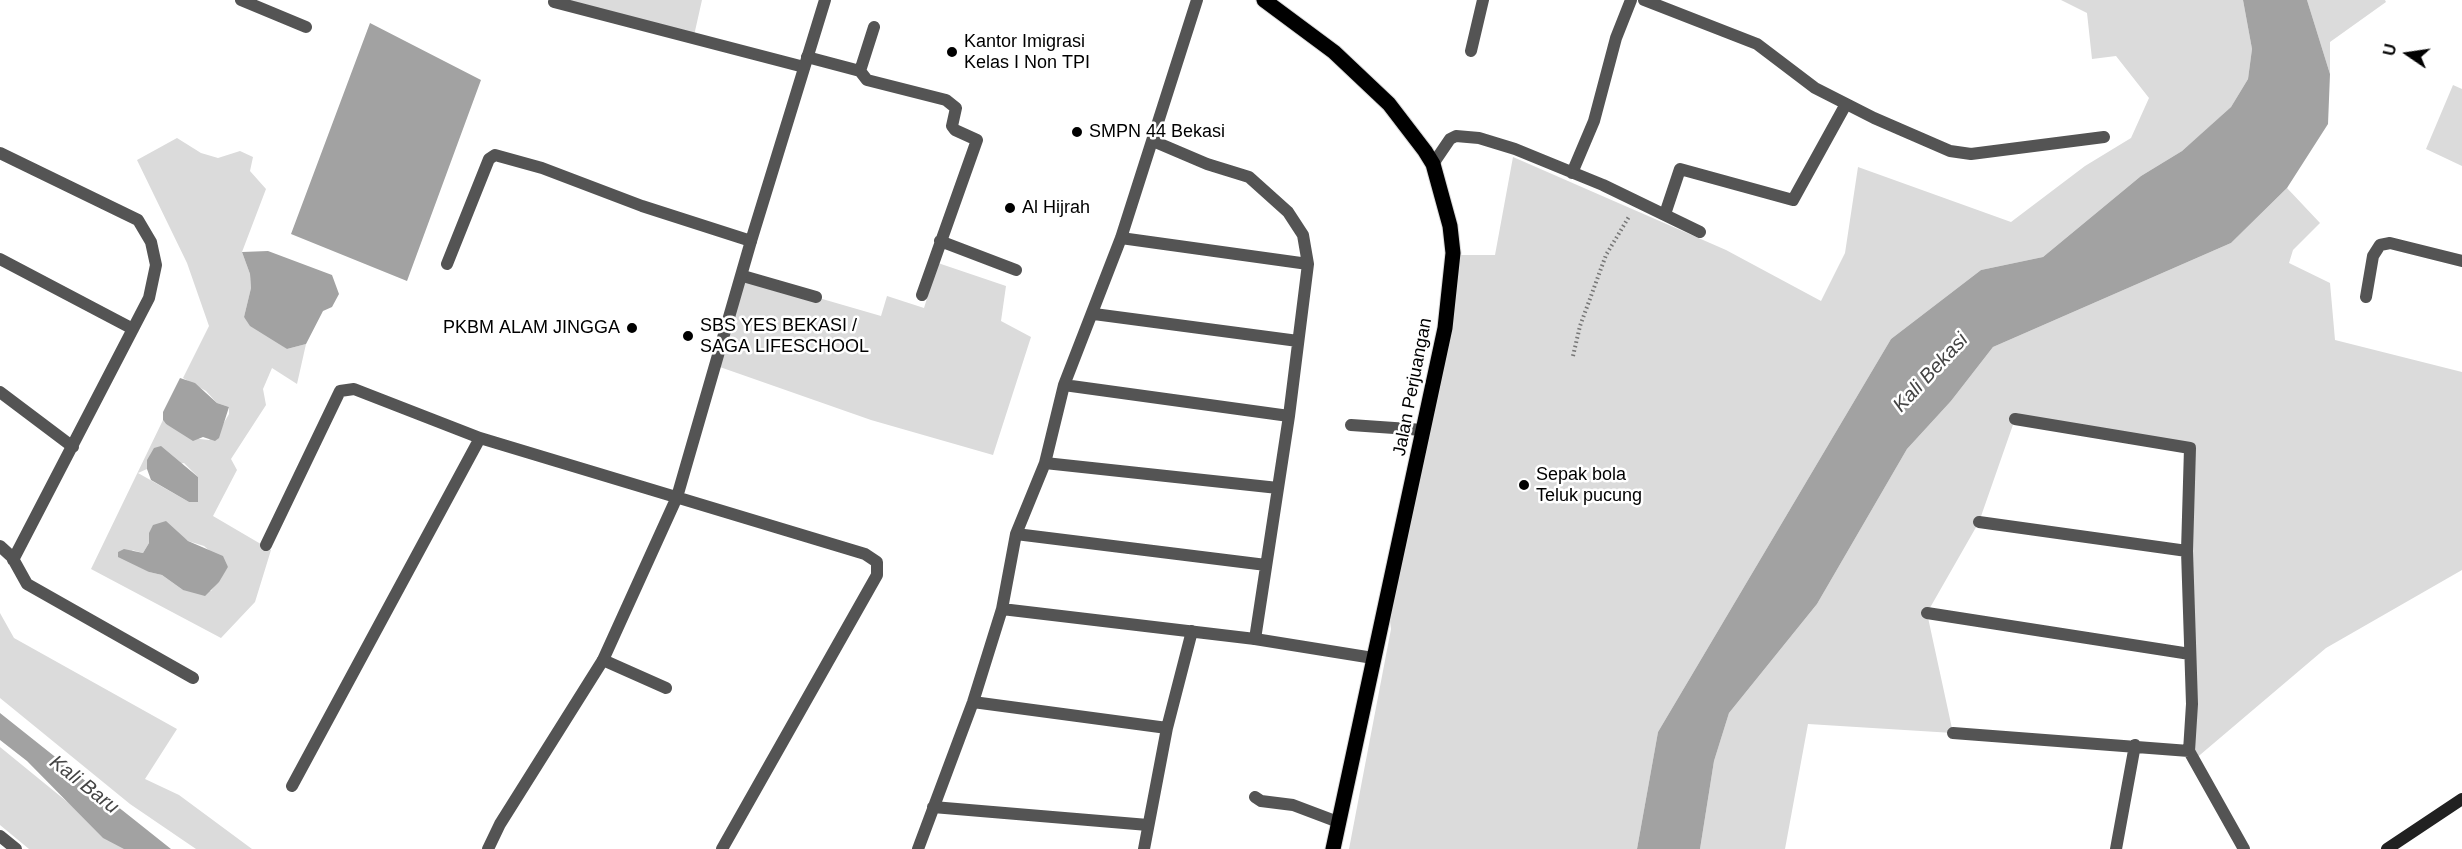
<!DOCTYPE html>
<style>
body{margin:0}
#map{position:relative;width:2462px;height:849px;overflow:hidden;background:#fff;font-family:Arial,sans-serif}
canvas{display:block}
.north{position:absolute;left:2378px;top:24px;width:60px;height:60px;-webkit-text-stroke:4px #fff;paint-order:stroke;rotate:283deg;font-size:16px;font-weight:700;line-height:24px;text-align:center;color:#000}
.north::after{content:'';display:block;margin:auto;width:21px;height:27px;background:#000;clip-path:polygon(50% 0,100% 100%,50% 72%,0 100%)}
</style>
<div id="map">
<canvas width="2462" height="849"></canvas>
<div class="north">U</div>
</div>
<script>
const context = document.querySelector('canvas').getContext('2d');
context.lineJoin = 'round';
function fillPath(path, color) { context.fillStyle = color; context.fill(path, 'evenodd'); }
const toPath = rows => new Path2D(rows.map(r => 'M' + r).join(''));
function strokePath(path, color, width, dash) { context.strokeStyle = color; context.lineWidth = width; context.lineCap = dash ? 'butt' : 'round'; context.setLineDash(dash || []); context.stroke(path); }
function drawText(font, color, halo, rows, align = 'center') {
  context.font = font + ' Arial,sans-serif'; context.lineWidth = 5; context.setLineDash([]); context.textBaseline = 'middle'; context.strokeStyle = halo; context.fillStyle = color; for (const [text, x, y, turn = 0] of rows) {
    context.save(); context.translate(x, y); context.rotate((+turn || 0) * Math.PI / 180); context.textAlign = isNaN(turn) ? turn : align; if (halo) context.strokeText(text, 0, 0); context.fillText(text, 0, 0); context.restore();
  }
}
const green = toPath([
 [549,0,702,0,693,40],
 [2061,0,2243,0,2252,49,2248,79,2231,107,2199,136,2182,151,2141,176,2043,257,1981,270,1891,339,1658,732,1637,849,1349,849,1391,629,1387,596,1457,255,1495,255,1513,157,1726,250,1821,301,1845,253,1858,167,2011,222,2085,166,2131,138,2149,98,2116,56,2092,59,2087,13],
 [2307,0,2385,0,2386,2,2330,42,2330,74],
 [2453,85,2462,89,2462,166,2426,149],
 [177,138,201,153,218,158,240,151,253,157,250,171,266,189,242,252,250,274,251,288,244,317,287,349,306,344,297,384,272,368,263,389,266,405,231,459,237,470,213,516,271,550,255,602,221,638,91,569,163,420,166,424,200,439,209,440,218,433,229,414,229,407,217,403,206,391,183,378,209,326,187,263,137,160],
 [184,463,198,477,189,502,138,473,147,469],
 [173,530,188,541,204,546,228,567,211,591,183,590,162,575,149,572,132,550,143,553,149,543,149,533],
 [2287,188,2320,223,2293,250,2289,263,2330,283,2335,340,2462,372,2462,570,2326,648,2194,760,2190,449,2015,419,1979,522,1927,613,1953,733,1808,724,1785,849,1700,849,1714,761,1729,713,1817,604,1907,449,1951,401,1993,347,2231,243],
 [938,263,1006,286,1001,321,1031,337,993,455,871,420,717,366,743,276,881,316,887,296,924,308],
 [0,613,14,638,177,729,145,779,179,795,252,849,196,849,130,804,0,698],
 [0,747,125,849,29,849,0,825]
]);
const water = toPath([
 [2243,0,2307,0,2330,74,2328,124,2287,188,2231,243,1993,347,1951,401,1907,449,1817,604,1729,713,1714,761,1700,849,1637,849,1658,732,1891,339,1981,270,2043,257,2141,176,2182,151,2231,107,2248,79,2252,49],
 [370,23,481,80,407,281,291,234],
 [268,251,332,275,339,294,332,307,323,311,306,344,287,349,250,326,244,317,251,288,250,274,242,252],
 [180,378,195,383,217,403,229,407,219,438,215,441,203,437,193,441,166,424,163,420,163,412],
 [161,446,198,477,198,502,189,502,151,480,147,469,147,460,154,448],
 [166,521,188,541,223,556,228,567,219,582,205,596,183,590,162,575,149,572,118,557,118,552,124,549,143,553,149,543,149,533,153,525],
 [0,713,171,849,124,849,103,838,27,761,0,740]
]);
const path = toPath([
 [1573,356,1580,326,1606,255,1630,215]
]);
const lane = toPath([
 [241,0,306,27],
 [554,2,804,67],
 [807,57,860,71,867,80,946,100,956,108,952,126,955,130,977,140,922,295],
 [860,71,874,27],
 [940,241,1016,270],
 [447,264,489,159,495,155,542,168,642,206,751,241],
 [743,276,816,297],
 [1255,639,1373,658],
 [603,660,666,688],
 [1255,797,1261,801,1293,805,1338,822]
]);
const street = toPath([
 [1644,0,1757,44,1815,88,1874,118,1950,151,1971,154,2104,137],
 [1471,51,1483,0],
 [0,153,138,220,151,242,156,265,149,298,13,560],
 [1433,164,1450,139,1456,136,1479,138,1515,149,1603,185,1700,232],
 [1572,173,1594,121,1616,38,1631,0],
 [1665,214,1680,169,1793,200,1846,104],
 [1121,238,1308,264],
 [0,259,133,329],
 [2366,297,2373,256,2380,245,2390,243,2462,261],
 [1094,314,1298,341],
 [1064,385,1289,416],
 [0,392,73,447],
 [2015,419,2190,448,2187,551,2192,704,2189,751,2244,849],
 [1351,425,1423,430],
 [1045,463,1278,488],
 [1979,522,2187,551],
 [1016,534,1266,565],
 [266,545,340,391,354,389,480,438,865,554,877,562,877,575,722,849],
 [0,546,12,557,27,584,193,678],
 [1002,609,1255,639,1289,416,1308,264,1303,235,1288,212,1249,177,1207,164,1153,141],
 [1927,613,2190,654],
 [973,702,1167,728],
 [1953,733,2189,751],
 [292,786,480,438],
 [933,807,1148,825],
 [0,836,16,849],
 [488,849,500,824,603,660,677,497,751,241,825,0],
 [918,849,973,702,1002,609,1016,534,1045,463,1064,385,1121,238,1197,0],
 [1144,849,1167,728,1192,631],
 [2116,849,2135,745]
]);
const secondary = toPath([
 [2387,849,2462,799]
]);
const primary = toPath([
 [1264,0,1334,52,1389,104,1425,151,1433,164,1450,226,1453,253,1445,328,1333,849]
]);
const markers = [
 [952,52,6,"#000"],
 [1077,132,6,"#000"],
 [1010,208,6,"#000"],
 [632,328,6,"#000"],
 [688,336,6,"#000"],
 [1524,485,6,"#000"]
];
const poiNames = [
 ["Kantor Imigrasi",964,42],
 ["Kelas I Non TPI",964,63],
 ["SMPN 44 Bekasi",1089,132],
 ["Al Hijrah",1022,208],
 ["SBS YES BEKASI /",700,326],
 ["SAGA LIFESCHOOL",700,347],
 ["PKBM ALAM JINGGA",620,328,"right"],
 ["Sepak bola",1536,475],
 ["Teluk pucung",1536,496]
];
const streetNames = [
 ["Jalan Perjuangan",1413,387,-79]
];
const waterNames = [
 ["Kali Bekasi",1931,373,-47],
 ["Kali Baru",84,785,38]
];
fillPath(green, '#dbdbdb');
fillPath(water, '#a2a2a2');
strokePath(primary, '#dbdbdb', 17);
strokePath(path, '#767676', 4, [1.5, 3]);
strokePath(lane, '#545454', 12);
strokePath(street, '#545454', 12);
strokePath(secondary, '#212121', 12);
strokePath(primary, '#000', 15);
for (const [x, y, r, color] of markers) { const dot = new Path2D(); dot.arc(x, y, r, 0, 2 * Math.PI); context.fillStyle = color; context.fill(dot); strokePath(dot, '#fff', 2); }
drawText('18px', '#000', '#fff', poiNames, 'left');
drawText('18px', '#000', '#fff', streetNames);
drawText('italic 20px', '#434343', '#fff', waterNames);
</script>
